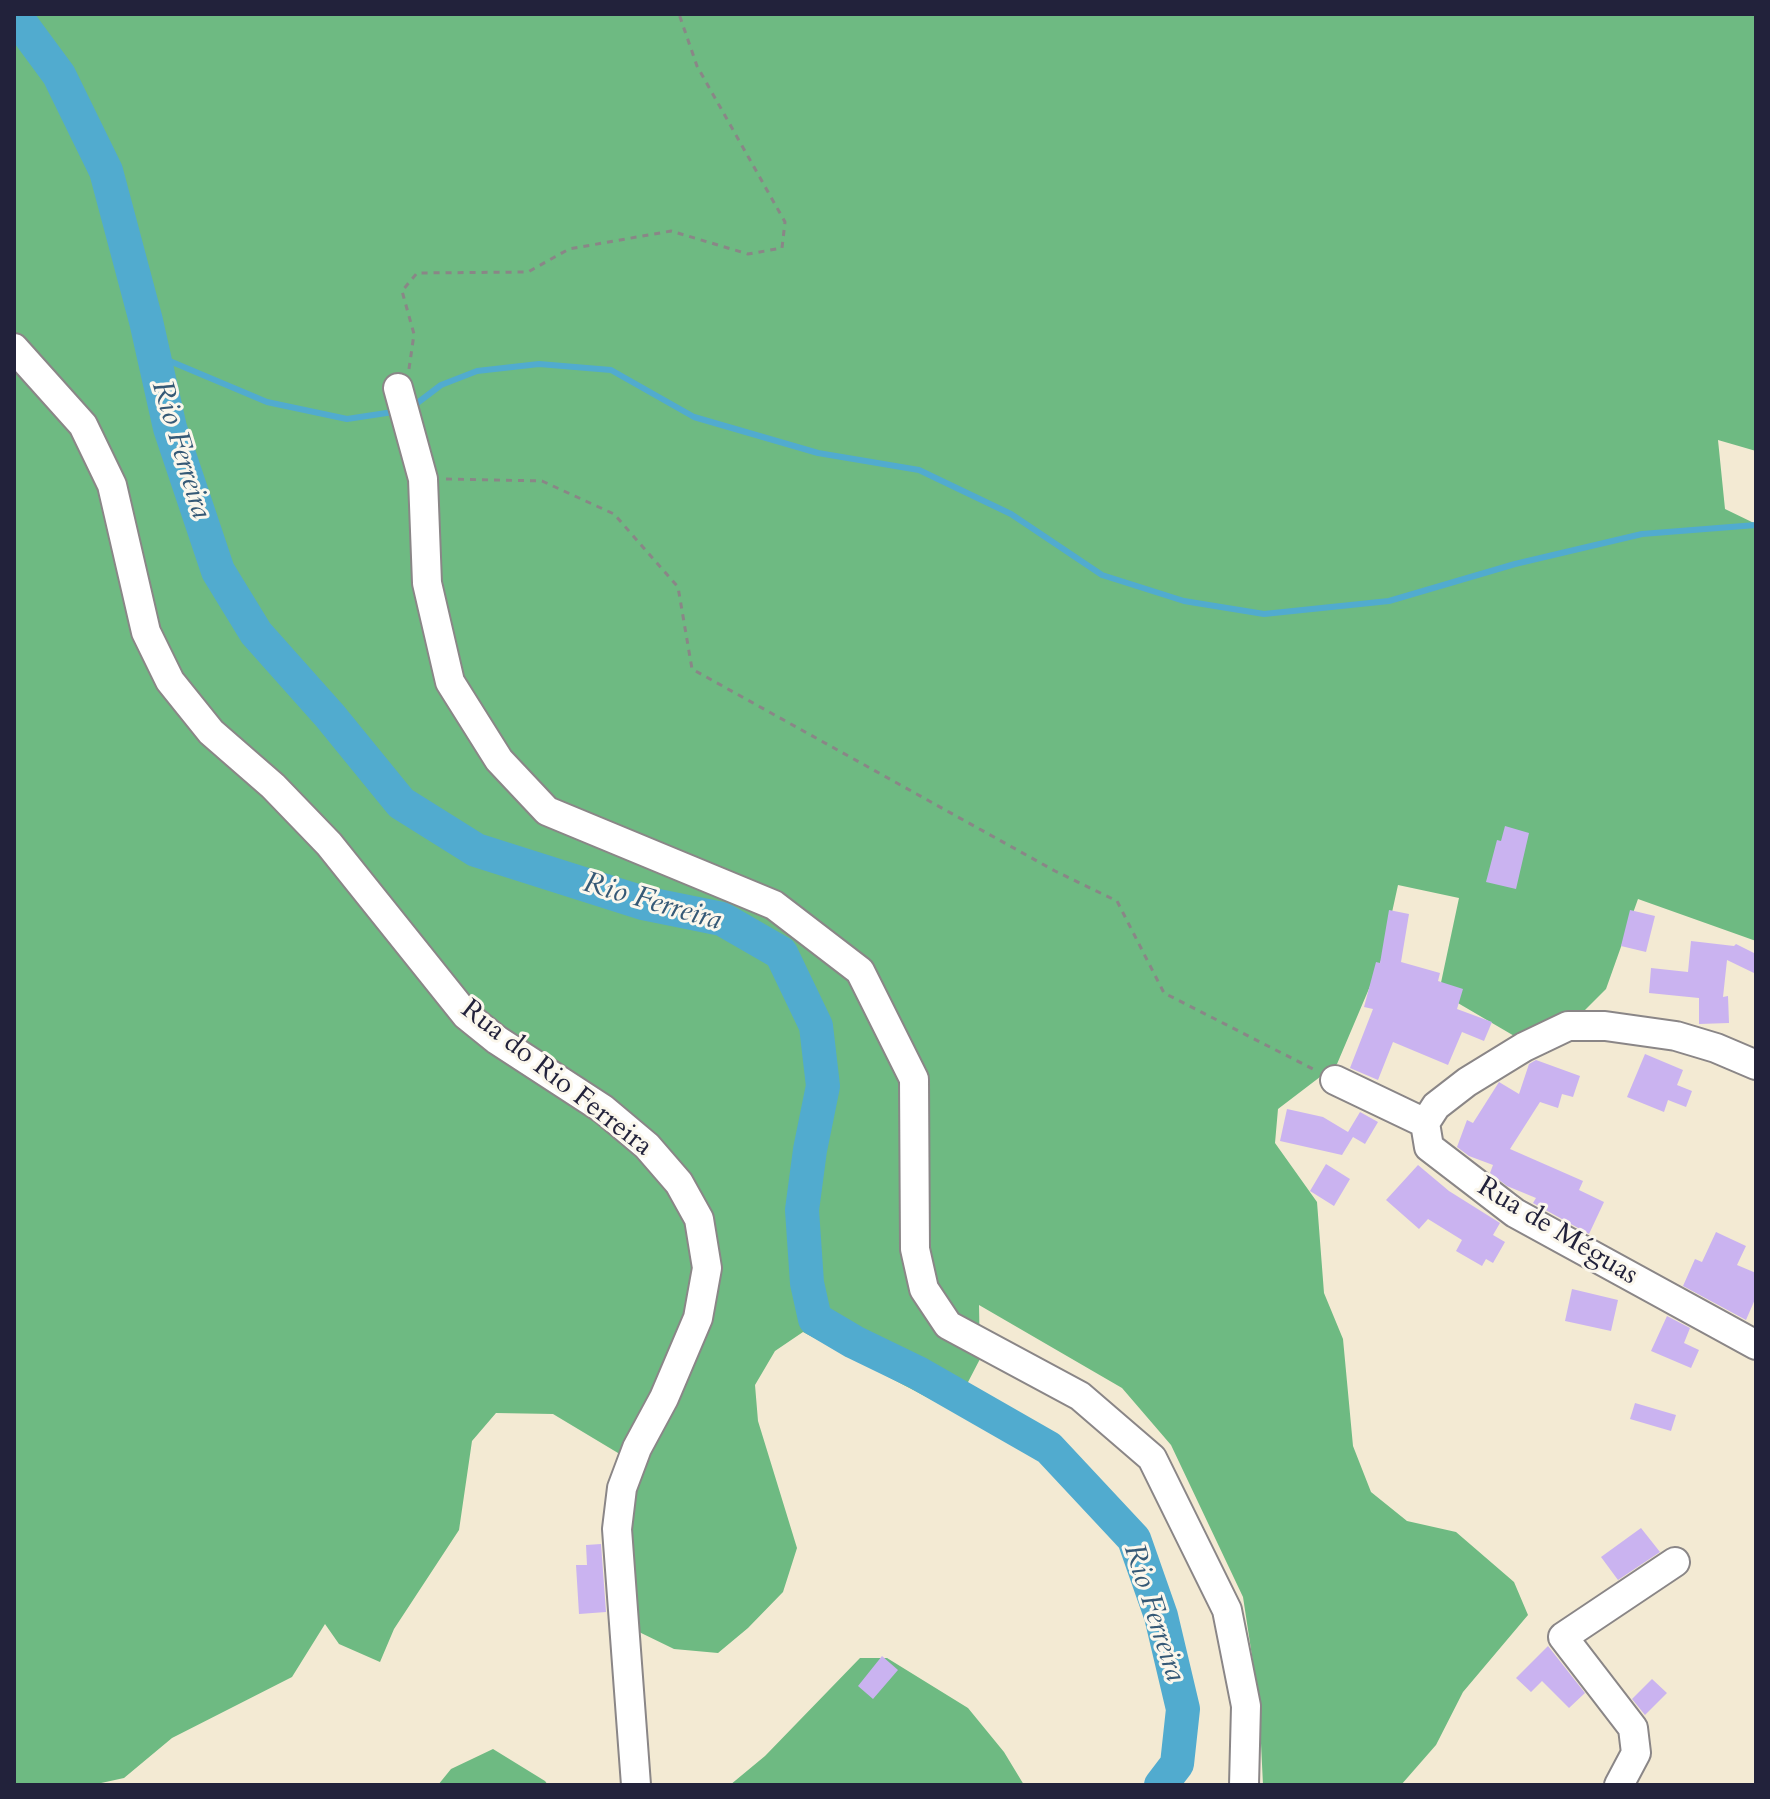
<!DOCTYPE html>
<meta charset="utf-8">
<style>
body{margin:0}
#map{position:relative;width:1770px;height:1799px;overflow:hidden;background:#f3ead3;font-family:Cardo,serif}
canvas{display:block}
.frame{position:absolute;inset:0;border:16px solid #22223b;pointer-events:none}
</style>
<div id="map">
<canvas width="1770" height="1799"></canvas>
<div class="frame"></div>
</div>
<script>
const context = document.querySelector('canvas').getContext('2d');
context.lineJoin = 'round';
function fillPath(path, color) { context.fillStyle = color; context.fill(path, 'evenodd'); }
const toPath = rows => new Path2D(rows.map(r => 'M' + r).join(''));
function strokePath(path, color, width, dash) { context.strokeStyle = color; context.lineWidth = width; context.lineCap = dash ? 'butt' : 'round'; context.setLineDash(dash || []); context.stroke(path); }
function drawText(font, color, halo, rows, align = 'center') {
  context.font = font + ' Cardo,serif'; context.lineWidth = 6; context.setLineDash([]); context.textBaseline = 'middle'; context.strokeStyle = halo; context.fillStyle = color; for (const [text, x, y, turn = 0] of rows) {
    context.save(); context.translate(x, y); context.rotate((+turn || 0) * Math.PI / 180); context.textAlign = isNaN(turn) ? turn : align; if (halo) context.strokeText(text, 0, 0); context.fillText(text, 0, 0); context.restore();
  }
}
const forest = toPath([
 [14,14,1756,14,1756,451,1718,440,1725,509,1756,524,1756,941,1638,899,1606,989,1583,1012,1516,1037,1439,992,1459,898,1398,885,1382,958,1337,1064,1278,1109,1275,1143,1317,1202,1324,1293,1343,1339,1353,1446,1371,1492,1407,1521,1456,1532,1514,1582,1528,1615,1463,1692,1436,1745,1401,1785,1263,1785,1259,1702,1243,1597,1171,1445,1122,1388,979,1305,980,1359,953,1411,803,1332,775,1351,755,1385,758,1421,797,1548,783,1592,748,1628,718,1653,674,1649,637,1631,630,1568,628,1459,553,1414,496,1413,472,1441,459,1530,394,1629,380,1662,339,1644,325,1624,292,1677,172,1738,124,1778,92,1785,14,1785],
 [860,1658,887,1658,968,1708,1004,1752,1024,1785,730,1785,765,1756],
 [493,1749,545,1781,548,1785,438,1785,451,1769]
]);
const stream = toPath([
 [153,354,267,402,347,419,393,412],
 [416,404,441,385,477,371,539,364,611,370,694,417,818,453,919,470,1011,514,1102,575,1184,601,1264,614,1389,601,1515,564,1642,534,1756,525]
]);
const river = toPath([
 [14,14,59,75,106,171,146,321,170,428,218,571,256,633,330,716,401,803,476,850,643,903,722,919,781,953,816,1026,823,1086,810,1150,802,1210,807,1283,815,1319,854,1342,918,1373,1049,1448,1134,1539,1161,1616,1183,1709,1177,1764,1161,1785]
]);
const building = toPath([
 [1505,826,1529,833,1516,889,1486,882,1497,840,1501,841],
 [1389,910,1409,914,1401,962,1440,973,1438,981,1463,989,1457,1009,1492,1022,1484,1041,1462,1032,1448,1065,1393,1042,1378,1080,1350,1068,1373,1009,1364,1007,1376,962,1380,963],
 [1630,910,1655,916,1646,952,1621,946],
 [1691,941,1734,946,1736,944,1756,954,1756,974,1727,960,1723,997,1728,996,1729,1023,1699,1024,1699,998,1649,993,1651,968,1688,972],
 [1645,1054,1683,1070,1677,1085,1692,1091,1686,1107,1668,1100,1664,1112,1627,1097],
 [1536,1060,1580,1076,1573,1097,1562,1094,1558,1108,1540,1102,1510,1149,1583,1181,1579,1190,1604,1202,1589,1234,1533,1203,1536,1198,1507,1186,1490,1173,1493,1165,1469,1156,1457,1147,1467,1120,1473,1123,1499,1082,1519,1094,1529,1064],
 [1287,1109,1323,1117,1348,1132,1360,1112,1378,1122,1365,1144,1353,1137,1342,1155,1280,1141],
 [1326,1164,1350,1179,1334,1206,1310,1191],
 [1418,1165,1449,1191,1500,1223,1493,1235,1505,1242,1493,1263,1486,1259,1482,1266,1456,1251,1462,1240,1428,1219,1419,1229,1386,1200],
 [1716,1232,1746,1246,1737,1265,1756,1273,1756,1297,1746,1320,1683,1286,1695,1259,1702,1262],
 [1572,1289,1618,1300,1611,1331,1565,1321],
 [1667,1316,1690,1328,1684,1343,1699,1350,1691,1368,1651,1351],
 [1635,1403,1676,1415,1671,1431,1630,1419],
 [1641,1528,1660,1552,1618,1580,1601,1557],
 [601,1544,606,1612,579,1614,576,1565,587,1565,586,1545],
 [1548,1646,1585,1693,1569,1708,1542,1681,1531,1692,1516,1678],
 [882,1656,898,1670,873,1699,858,1686],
 [1652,1679,1667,1693,1645,1715,1632,1699]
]);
const path = toPath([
 [409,369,414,334,402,291,417,273,528,272,569,249,671,231,748,254,782,248,785,222,697,66,679,14],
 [446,479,542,481,614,514,678,587,692,669,1055,871,1117,901,1164,993,1315,1070]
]);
const minor = toPath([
 [14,348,83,425,112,485,146,632,170,681,211,732,273,786,329,844,466,1015,497,1040,603,1109,647,1146,679,1183,699,1219,707,1268,698,1318,664,1398,637,1448,622,1488,617,1529,636,1785],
 [398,388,423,479,427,583,450,682,499,760,547,811,774,905,860,971,914,1079,915,1249,924,1289,948,1325,1080,1396,1152,1458,1227,1610,1246,1706,1244,1785],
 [1335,1080,1425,1123],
 [1425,1123,1429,1147,1515,1213,1756,1345],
 [1425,1123,1436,1106,1467,1082,1524,1047,1568,1026,1605,1026,1676,1036,1716,1048,1756,1065],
 [1619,1785,1636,1753,1633,1728,1563,1637,1675,1562]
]);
const streetNames = [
 ["Rua do Rio Ferreira",556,1079,38],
 ["Rua de Méguas",1557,1232,31]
];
const waterNames = [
 ["Rio Ferreira",180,450,73],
 ["Rio Ferreira",652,903,16],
 ["Rio Ferreira",1153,1613,72]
];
fillPath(forest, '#6eba82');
strokePath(stream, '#51abcf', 6);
strokePath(river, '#51abcf', 34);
fillPath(building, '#cab3f0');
strokePath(minor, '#8a8687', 32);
strokePath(path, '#8a8687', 3, [6, 6]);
strokePath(minor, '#fff', 28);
drawText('28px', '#22223b', '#fbf7ec', streetNames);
drawText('italic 30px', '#355976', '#fbf7ec', waterNames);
</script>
